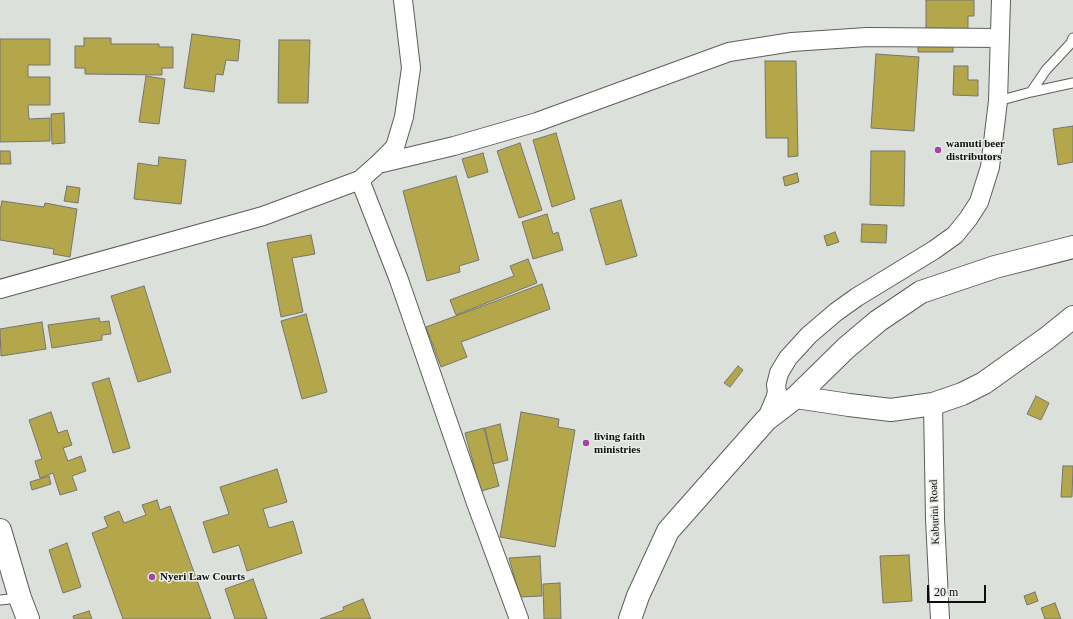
<!DOCTYPE html>
<style>
body{margin:0}
#map{position:relative;width:1073px;height:619px;overflow:hidden;background:#dce0da;font-family:Georgia,serif}
canvas{display:block}
.scale{position:absolute;left:927px;top:585px;width:59px;height:18px;box-sizing:border-box;border:2px solid #0e0f0d;border-top:0;padding-left:5px;font-size:12px;line-height:14px;white-space:nowrap;color:#0e0f0d;-webkit-text-stroke:3px #e9ede7;paint-order:stroke}
</style>
<div id="map">
<canvas width="1073" height="619"></canvas>
<div class="scale">20 m</div>
</div>
<script>
const context = document.querySelector('canvas').getContext('2d');
context.lineJoin = 'round';
function fillPath(path, color) { context.fillStyle = color; context.fill(path, 'evenodd'); }
const toPath = rows => new Path2D(rows.map(r => 'M' + r).join(''));
function strokePath(path, color, width, dash) { context.strokeStyle = color; context.lineWidth = width; context.lineCap = dash ? 'butt' : 'round'; context.setLineDash(dash || []); context.stroke(path); }
function drawText(font, color, halo, rows, align = 'center') {
  context.font = font + ' Georgia,serif'; context.lineWidth = 3; context.setLineDash([]); context.textBaseline = 'middle'; context.strokeStyle = halo; context.fillStyle = color; for (const [text, x, y, turn = 0] of rows) {
    context.save(); context.translate(x, y); context.rotate((+turn || 0) * Math.PI / 180); context.textAlign = isNaN(turn) ? turn : align; if (halo) context.strokeText(text, 0, 0); context.fillText(text, 0, 0); context.restore();
  }
}
const building = toPath([
 [926,0,974,0,974,16,968,16,968,29,926,28,926,0],
 [192,34,240,40,238,61,226,60,223,75,216,74,214,92,184,88,192,34],
 [84,38,111,38,111,44,159,44,159,47,173,47,173,68,162,68,162,75,85,74,85,68,75,68,75,46,84,46,84,38],
 [0,39,50,39,50,65,28,65,28,77,50,77,50,105,28,105,29,119,50,118,50,141,0,142,0,39],
 [279,40,310,40,308,103,278,103,279,40],
 [918,43,953,43,953,52,918,52,918,43],
 [876,54,919,57,914,131,871,128,876,54],
 [765,61,796,61,798,156,788,157,788,138,766,138,765,61],
 [954,66,968,66,968,80,978,80,978,96,953,95,954,66],
 [146,76,165,79,159,124,139,122,146,76],
 [64,113,65,143,52,144,51,114,64,113],
 [1073,126,1073,162,1058,165,1053,129,1073,126],
 [556,133,575,199,552,207,533,140,556,133],
 [520,143,542,210,519,218,497,151,520,143],
 [0,151,10,151,11,164,0,164,0,151],
 [871,151,905,151,904,206,870,205,871,151],
 [483,153,488,172,468,178,462,159,483,153],
 [159,157,186,160,181,204,134,199,138,163,158,166,159,157],
 [797,173,799,182,785,186,783,177,797,173],
 [456,176,479,260,459,266,460,272,427,281,403,191,456,176],
 [67,186,80,188,78,203,64,201,67,186],
 [621,200,637,256,606,265,590,209,621,200],
 [2,201,44,207,45,203,77,209,70,257,53,254,54,249,0,240,0,210,2,201],
 [547,214,553,234,558,232,563,250,533,259,522,222,547,214],
 [862,224,887,225,886,243,861,242,862,224],
 [835,232,839,242,827,246,824,236,835,232],
 [311,235,315,254,292,258,303,312,281,317,267,243,311,235],
 [528,259,537,283,456,315,450,300,514,276,510,266,528,259],
 [542,284,550,309,461,342,467,357,441,367,426,327,542,284],
 [144,286,171,372,138,382,111,296,144,286],
 [306,314,327,392,302,399,281,321,306,314],
 [99,318,100,322,109,321,111,334,102,335,102,340,52,348,48,325,99,318],
 [42,322,46,349,1,356,0,329,42,322],
 [738,366,743,370,730,387,724,383,738,366],
 [109,378,130,448,113,453,92,383,109,378],
 [1036,396,1049,403,1041,420,1027,414,1036,396],
 [51,412,58,433,67,430,72,445,63,448,68,461,81,456,86,471,72,476,77,490,60,495,53,473,40,478,35,461,42,459,29,420,51,412],
 [521,412,559,419,558,427,575,430,555,547,500,537,521,412],
 [500,424,508,460,493,464,485,428,500,424],
 [484,428,499,486,481,491,465,433,484,428],
 [1063,466,1073,466,1072,497,1061,497,1063,466],
 [277,469,287,502,263,509,269,528,293,521,302,553,247,571,239,545,213,553,203,522,229,514,220,487,277,469],
 [49,476,51,484,32,490,30,482,49,476],
 [157,500,160,510,170,506,211,619,123,619,92,533,108,527,104,517,119,511,124,523,146,515,142,505,157,500],
 [67,543,81,587,63,593,49,550,67,543],
 [909,555,912,601,883,603,880,556,909,555],
 [540,556,542,596,520,597,509,558,540,556],
 [253,579,267,619,235,619,225,589,253,579],
 [560,583,561,619,544,619,543,584,560,583],
 [1035,592,1038,601,1027,605,1024,596,1035,592],
 [363,599,371,619,320,619,344,610,343,607,363,599],
 [1055,603,1061,619,1045,619,1041,608,1055,603],
 [89,611,92,619,74,619,73,616,89,611]
]);
const service = toPath([
 [1031,92,1046,70,1071,43,1073,38],
 [998,101,1031,92,1073,83],
 [0,600,20,598]
]);
const minor = toPath([
 [378,164,454,146,537,122,729,52,792,42,867,37,1000,38],
 [360,180,399,280,476,503,519,619],
 [0,289,263,216,360,180,378,164,395,147,404,117,411,68,403,0],
 [933,404,935,519,940,619],
 [766,420,775,399,777,392,776,385,779,373,788,358,809,335,836,312,857,297,934,250,955,235,968,219,979,202,990,167,998,101,1001,0]
]);
const tertiary = toPath([
 [0,530,20,598,28,619]
]);
const trunk = toPath([
 [796,397,849,405,891,410,933,404,962,394,984,383,1047,338,1073,317],
 [630,619,638,596,668,531,766,420,796,397,846,348,878,321,921,292,995,267,1073,247]
]);
const markers = [
 [938,150,4,"#a742a8"],
 [586,443,4,"#a742a8"],
 [152,577,4,"#a742a8"]
];
const poiNames = [
 ["wamuti beer",946,144],
 ["distributors",946,157],
 ["living faith",594,437],
 ["ministries",594,450],
 ["Nyeri Law Courts",160,577]
];
const streetNames = [
 ["Kaburini Road",935,512,-92]
];
fillPath(building, '#b4a64b');
strokePath(building, '#76756f', 1);
strokePath(service, '#5b5e59', 11);
strokePath(minor, '#5b5e59', 20);
strokePath(tertiary, '#5b5e59', 24);
strokePath(trunk, '#5b5e59', 24);
strokePath(service, '#fff', 9);
strokePath(minor, '#fff', 18);
strokePath(tertiary, '#fff', 22);
strokePath(trunk, '#fff', 22);
for (const [x, y, r, color] of markers) { const dot = new Path2D(); dot.arc(x, y, r, 0, 2 * Math.PI); context.fillStyle = color; context.fill(dot); strokePath(dot, '#e9ede7', 1.5); }
drawText('bold 11px', '#0e0f0d', '#e9ede7', poiNames, 'left');
drawText('11px', '#0e0f0d', '#e9ede7', streetNames);
</script>
